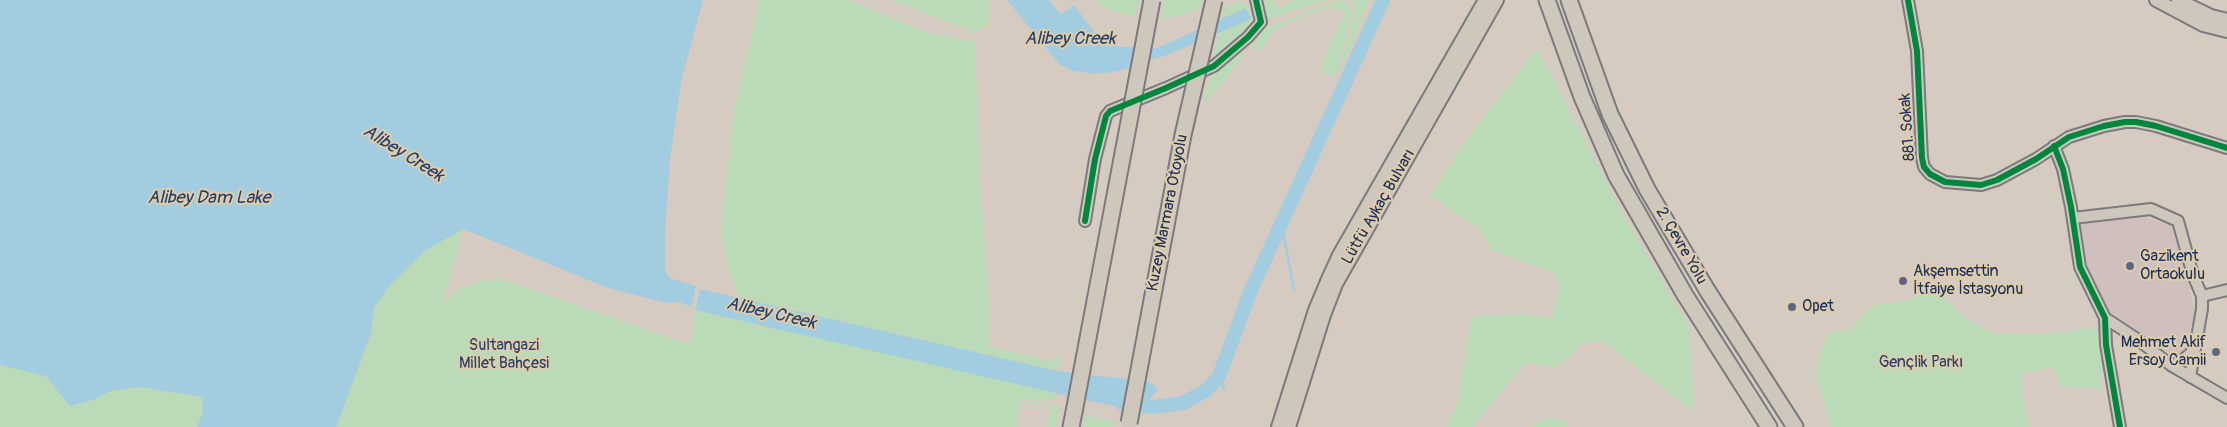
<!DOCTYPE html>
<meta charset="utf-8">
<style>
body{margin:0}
canvas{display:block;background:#d6cbc0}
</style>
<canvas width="2227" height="427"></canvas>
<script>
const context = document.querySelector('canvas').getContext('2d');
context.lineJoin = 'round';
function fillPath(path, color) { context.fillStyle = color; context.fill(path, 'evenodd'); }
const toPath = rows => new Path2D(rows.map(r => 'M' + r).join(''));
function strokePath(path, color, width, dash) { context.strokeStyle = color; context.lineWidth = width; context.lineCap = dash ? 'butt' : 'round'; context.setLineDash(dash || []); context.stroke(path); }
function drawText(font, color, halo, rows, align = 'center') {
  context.font = font + ' Pangolin,sans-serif'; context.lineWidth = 4; context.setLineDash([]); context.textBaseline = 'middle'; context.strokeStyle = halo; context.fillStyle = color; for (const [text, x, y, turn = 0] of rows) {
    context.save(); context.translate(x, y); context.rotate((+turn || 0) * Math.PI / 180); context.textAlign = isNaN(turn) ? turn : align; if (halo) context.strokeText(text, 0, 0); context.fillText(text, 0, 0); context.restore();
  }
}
const built = toPath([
 [2137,215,2167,224,2178,232,2182,260,2195,311,2187,345,2176,358,2107,310,2087,272,2076,223]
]);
const green = toPath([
 [760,0,849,0,928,33,975,42,980,179,989,304,989,346,1049,361,1056,359,1062,351,1057,371,739,298,730,276,721,232,733,114],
 [892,0,990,0,990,23,977,31,967,30],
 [1097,0,1139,0,1134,17,1104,8],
 [1164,0,1202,0,1199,10,1161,20],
 [1265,0,1273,0,1275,5,1280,7,1295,0,1327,0,1271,18,1267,15,1265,11],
 [1338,0,1344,1,1350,6,1351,15,1337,76,1320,73,1323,61,1345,13,1331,7,1301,17,1272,31,1261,50,1256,51,1253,49,1262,28,1266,26,1274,25],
 [1351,0,1369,0,1346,60,1343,58,1354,15,1354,4],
 [1239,1,1243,2,1249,8,1254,16,1255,20,1217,59,1213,60,1219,33,1251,19,1241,9,1223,19,1226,6],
 [1537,48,1625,218,1690,328,1694,412,1603,341,1583,343,1557,367,1526,363,1472,427,1446,427,1458,402,1471,317,1520,313,1551,318,1560,287,1553,272,1492,250,1479,229,1430,196,1461,147],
 [1243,51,1245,53,1224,82,1206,101,1204,100,1210,77],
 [463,229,444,301,459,289,481,282,500,278,691,345,695,310,1056,392,1056,399,1021,399,1016,427,336,427,371,333,374,308,390,285,426,250],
 [1934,287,1965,318,1996,334,2047,334,2100,327,2101,388,2060,386,2054,367,2022,373,2021,391,2030,427,1831,427,1816,377,1817,363,1828,333,1849,330,1872,305,1909,301],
 [0,365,46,376,70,406,93,400,110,391,140,387,197,396,203,398,203,413,197,427,0,427],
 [1029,401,1059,405,1056,427,1047,427,1051,407,1024,402],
 [1085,415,1115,421,1114,427,1083,427],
 [1547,417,1565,421,1568,427,1531,427]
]);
const water = toPath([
 [0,0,703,0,681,82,670,159,665,233,665,270,670,278,696,286,691,307,680,302,666,303,608,288,463,229,426,250,390,285,374,307,371,333,336,427,197,427,203,413,203,398,197,396,140,387,110,391,93,400,70,406,46,376,0,365],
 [1007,0,1049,0,1061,14,1074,5,1094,32,1108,42,1121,47,1157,48,1246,8,1251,19,1169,54,1118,71,1099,74,1073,71,1059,64],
 [700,289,1057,371,1149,382,1155,386,1157,391,1147,401,1121,407,1099,403,695,310]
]);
const stream = toPath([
 [1281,221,1294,290],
 [1218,378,1225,390]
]);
const river = toPath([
 [1121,403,1153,407,1183,403,1207,390,1219,376,1251,290,1383,0]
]);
const minor = toPath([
 [1908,0,1917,51,1922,158,1924,167,1930,174,1945,182,1981,185,1997,180,2036,159,2069,137,2104,126,2125,122,2136,122,2156,126,2227,148],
 [2054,146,2063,169,2071,207,2080,267,2105,318,2106,345,2120,427],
 [2073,218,2151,209,2178,221,2193,275,2202,296,2202,309,2190,377],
 [1085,221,1095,159,1106,116,1110,111,1166,88,1214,66,1248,37,1261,22,1256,0],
 [2202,296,2227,290],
 [2105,318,2137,339,2172,366,2227,398],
 [2172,366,2183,360,2193,351]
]);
const major = toPath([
 [2156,0,2203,25,2227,31],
 [2178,0,2211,16,2227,20],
 [1278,427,1315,310,1328,279,1339,255,1485,0],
 [1289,427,1324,315,1336,284,1497,0]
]);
const highway = toPath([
 [1547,0,1582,97,1616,175,1685,295,1769,427],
 [1569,0,1610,114,1647,189,1707,290,1795,427],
 [1071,427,1074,412]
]);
const highwayBridge = toPath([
 [1074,412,1152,0],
 [1129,423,1183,135,1214,0]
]);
const cycleway = toPath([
 [1908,0,1917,51,1922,158,1924,167,1930,174,1945,182,1981,185,1997,180,2036,159,2069,137,2104,126,2125,122,2136,122,2156,126,2227,148],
 [2054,146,2063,169,2071,207,2080,267,2105,318,2106,345,2120,427],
 [1085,221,1095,159,1106,116,1110,111,1166,88,1214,66,1248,37,1261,22,1256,0]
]);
const markers = [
 [2130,266,5,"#5c6680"],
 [1903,281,5,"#5c6680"],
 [1792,307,5,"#5c6680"],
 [2216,352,5,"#5c6680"]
];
const streetNames = [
 ["881. Sokak",1908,127,-94],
 ["Lütfü Aykaç Bulvarı",1379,207,-60],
 ["Kuzey Marmara Otoyolu",1168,213,-79],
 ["2. Çevre Yolu",1681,246,60]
];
const poiNames = [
 ["Gazikent",2140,257],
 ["Ortaokulu",2140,275],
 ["Akşemsettin",1913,272],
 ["İtfaiye İstasyonu",1913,290],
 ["Opet",1802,307],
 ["Mehmet Akif",2206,343,"right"],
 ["Ersoy Camii",2206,361,"right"]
];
const parkNames = [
 ["Sultangazi",504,346],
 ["Millet Bahçesi",504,364],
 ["Gençlik Parkı",1921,363]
];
const waterNames = [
 ["Alibey Creek",1070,39],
 ["Alibey Creek",403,154,32],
 ["Alibey Dam Lake",209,198],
 ["Alibey Creek",771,314,13]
];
fillPath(built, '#d0c0bd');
fillPath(green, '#bbdab8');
fillPath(water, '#a2ccdf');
strokePath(stream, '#a2ccdf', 2.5);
strokePath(river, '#a2ccdf', 14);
strokePath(minor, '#7b7a7e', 14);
strokePath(major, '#7b7a7e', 16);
strokePath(highway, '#7b7a7e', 19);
strokePath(minor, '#cec8bc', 10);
strokePath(major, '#cec8bc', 12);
strokePath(highway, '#cec8bc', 15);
strokePath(highwayBridge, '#7b7a7e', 19, []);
strokePath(highwayBridge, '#cec8bc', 15);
strokePath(cycleway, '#00873e', 6);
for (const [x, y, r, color] of markers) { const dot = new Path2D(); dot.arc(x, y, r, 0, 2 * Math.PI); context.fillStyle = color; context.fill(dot); strokePath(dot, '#decdaa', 2); }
drawText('16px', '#1b2f5e', '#decdaa', streetNames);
drawText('16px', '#1b2f5e', '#decdaa', poiNames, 'left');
drawText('16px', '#294166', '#decdaa', parkNames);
drawText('italic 18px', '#263f6c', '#decdaa', waterNames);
</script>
